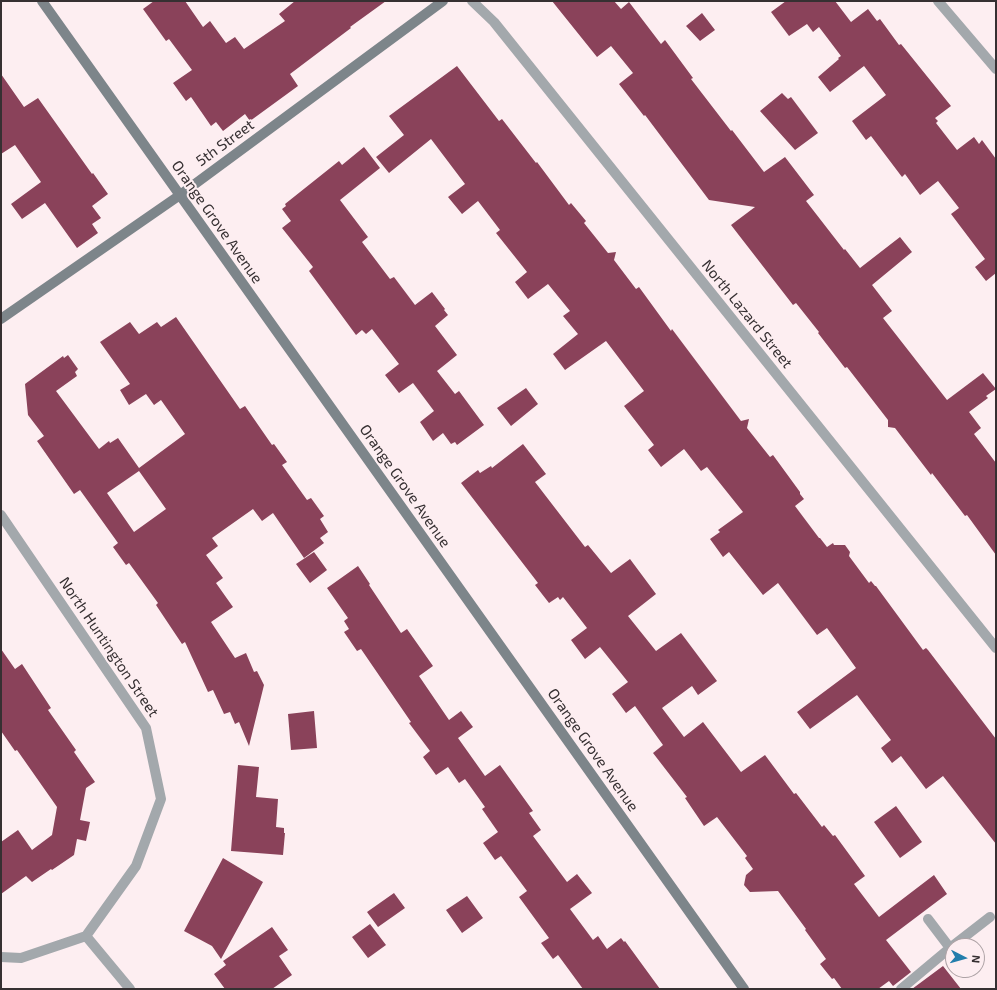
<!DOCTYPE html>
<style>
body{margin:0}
#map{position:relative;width:997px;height:990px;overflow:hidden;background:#fdeef1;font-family:"Exo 2",sans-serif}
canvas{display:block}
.frame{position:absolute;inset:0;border:2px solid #363032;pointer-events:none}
.north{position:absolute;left:945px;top:938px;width:40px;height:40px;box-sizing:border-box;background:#fdeef1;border:1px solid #ada2a5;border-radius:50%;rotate:96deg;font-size:11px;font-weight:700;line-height:16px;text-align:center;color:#363032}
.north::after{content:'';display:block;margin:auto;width:14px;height:18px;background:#237eac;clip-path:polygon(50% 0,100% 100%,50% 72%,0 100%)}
</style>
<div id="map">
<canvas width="997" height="990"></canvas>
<div class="frame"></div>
<div class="north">N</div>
</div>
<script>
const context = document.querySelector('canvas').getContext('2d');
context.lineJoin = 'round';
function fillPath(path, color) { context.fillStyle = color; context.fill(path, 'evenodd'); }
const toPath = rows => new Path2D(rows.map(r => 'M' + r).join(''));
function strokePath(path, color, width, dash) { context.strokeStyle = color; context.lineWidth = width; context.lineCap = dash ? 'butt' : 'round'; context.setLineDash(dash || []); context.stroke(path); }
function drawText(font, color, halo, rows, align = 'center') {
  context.font = font + ' "Exo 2",sans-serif'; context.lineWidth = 4; context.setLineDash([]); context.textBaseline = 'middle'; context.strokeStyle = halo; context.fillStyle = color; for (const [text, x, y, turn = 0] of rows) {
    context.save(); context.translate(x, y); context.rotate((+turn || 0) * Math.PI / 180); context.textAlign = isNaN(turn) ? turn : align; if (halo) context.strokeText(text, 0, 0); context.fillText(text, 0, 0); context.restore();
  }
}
const building = toPath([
 [154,1,185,1,203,27,210,21,226,43,235,37,244,49,285,21,279,14,295,1,386,1,350,27,351,28,290,74,298,86,250,121,245,114,223,131,216,122,211,126,191,97,186,101,173,83,192,70,169,39,166,41,143,9],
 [552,1,614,1,621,9,629,2,661,44,665,40,693,78,691,79,731,131,732,130,764,172,785,157,814,195,806,201,844,250,845,249,860,268,900,237,912,252,872,285,892,311,883,318,947,400,983,373,996,389,986,396,988,398,969,412,981,428,974,434,996,463,996,555,967,515,965,516,932,473,931,475,895,428,888,427,888,420,847,367,845,368,818,333,819,332,796,303,793,305,731,225,755,207,709,200,645,115,644,116,619,84,633,73,611,46,597,57],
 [786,1,835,1,851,22,868,9,877,21,880,19,899,45,901,44,951,106,935,118,938,121,936,123,957,150,974,137,979,144,982,140,996,159,996,273,986,281,975,267,985,259,951,214,959,208,938,181,920,195,905,174,902,177,871,136,866,140,852,121,886,95,864,66,830,92,818,77,839,59,838,58,841,56,819,27,813,32,807,24,789,36,771,12],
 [702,13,715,30,700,41,686,26],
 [457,66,499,121,502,119,536,163,537,162,569,205,571,203,586,221,584,223,608,253,616,252,614,260,636,289,639,287,671,331,672,329,741,421,749,419,747,428,770,457,773,455,800,492,800,494,804,499,795,506,819,538,820,538,827,547,833,543,834,545,845,545,850,552,849,556,869,583,871,581,875,586,876,586,923,650,926,648,928,650,996,739,996,844,943,776,926,789,901,756,892,763,881,748,891,740,857,695,810,729,797,712,856,668,827,628,817,635,778,583,763,595,729,552,723,557,710,539,720,532,718,530,743,512,707,467,701,471,684,449,661,467,648,450,654,445,624,406,644,391,606,341,565,370,553,354,578,334,563,316,570,311,548,284,528,299,515,282,527,272,496,233,500,230,478,201,462,214,448,197,465,184,431,139,389,173,376,157,404,135,389,116],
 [1,74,24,107,38,98,92,174,93,173,108,194,92,206,101,218,92,224,98,233,77,248,45,203,22,219,11,204,41,182,15,145,1,154],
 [782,93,788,99,791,97,818,133,795,150,760,111],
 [364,147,380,168,340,200,368,237,362,242,390,279,394,277,415,305,432,292,445,309,444,310,448,315,435,326,457,355,437,371,455,394,459,391,484,425,457,445,455,442,451,444,443,433,433,441,420,422,434,411,413,383,399,393,385,375,399,364,372,329,366,334,362,330,356,335,309,271,313,267,282,228,291,221,282,209,286,206,285,204,339,161,342,165],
 [176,317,240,409,245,406,272,445,274,444,287,462,282,465,307,500,311,498,324,516,320,519,328,532,320,538,324,543,304,558,273,513,262,521,253,509,212,538,218,546,206,555,223,578,216,583,233,607,211,622,235,658,246,653,254,672,257,671,264,685,249,746,239,722,235,724,230,712,224,714,213,690,208,692,185,642,182,644,156,605,158,603,129,563,126,565,113,547,118,543,80,490,74,494,37,441,44,436,28,415,25,384,63,356,64,358,68,355,78,369,75,372,77,376,56,391,99,449,109,441,110,443,118,438,139,468,185,434,161,400,154,405,146,394,129,405,120,390,130,384,100,342,130,322,139,334,157,322,161,327],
 [139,471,166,509,134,532,107,493],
 [526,388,538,404,511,426,497,408],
 [523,444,546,474,535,482,585,547,588,545,611,573,630,559,656,594,628,616,656,651,681,633,717,681,698,695,692,686,662,708,684,737,703,722,741,772,765,755,794,794,796,793,822,827,824,825,833,836,835,835,865,876,854,884,879,917,934,875,947,894,886,940,911,972,893,986,889,981,878,989,842,989,834,978,832,979,820,964,826,959,805,930,806,929,778,891,750,892,744,885,746,875,753,869,745,858,747,856,717,817,704,826,685,798,687,797,653,753,663,745,635,706,626,713,612,694,628,682,600,647,585,659,571,640,587,628,563,597,560,600,558,597,549,603,535,585,538,583,461,483,478,470,480,473,491,466,492,468],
 [314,552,327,570,310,583,296,564],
 [358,566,370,584,369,585,401,633,407,629,433,666,419,676,449,720,461,711,473,727,458,738,485,776,500,765,533,811,529,813,541,830,533,836,567,882,577,874,592,893,570,909,593,940,598,936,607,949,621,938,624,942,625,941,660,989,583,989,558,955,553,959,541,943,549,938,519,897,527,891,501,856,495,860,483,843,498,832,482,809,485,807,465,779,459,783,448,767,436,775,423,757,430,751,409,723,411,722,361,649,357,651,344,632,349,629,344,621,348,618,327,588],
 [1,649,15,669,22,664,51,708,48,710,76,750,74,752,95,782,86,788,80,820,90,822,86,841,77,839,74,855,52,870,51,869,32,882,26,876,1,894,1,842,18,830,32,850,52,835,57,807,17,750,15,751,1,731],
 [314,711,317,748,291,750,288,714],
 [238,765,259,767,256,797,278,799,276,827,284,828,284,833,285,833,283,855,231,851],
 [896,806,922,842,900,858,874,822],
 [223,858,263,882,221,959,212,946,184,931],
 [394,893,405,908,378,927,367,912],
 [467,896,483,918,462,933,446,910],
 [370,924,386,945,368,958,352,937],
 [272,927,288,950,279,956,292,975,272,989,225,989,214,974,226,965,223,961],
 [943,966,961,989,912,989]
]);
const lane = toPath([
 [928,919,950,948],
 [901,989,950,948,990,917]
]);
const street = toPath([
 [472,1,494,22,996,648],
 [938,1,996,69],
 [1,515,146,728,161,799,136,866,86,936,130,989],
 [1,957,21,958,86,936]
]);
const secondary = toPath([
 [42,1,744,989],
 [1,319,180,195,443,1]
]);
const streetNames = [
 ["5th Street",225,143,-36],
 ["Orange Grove Avenue",217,222,55],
 ["North Lazard Street",747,314,51],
 ["Orange Grove Avenue",405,486,55],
 ["North Huntington Street",109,647,56],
 ["Orange Grove Avenue",593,750,55]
];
fillPath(building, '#8a425a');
strokePath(lane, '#a3a8ac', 10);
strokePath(street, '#a3a8ac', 10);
strokePath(secondary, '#7d858a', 10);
drawText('15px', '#363032', '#fdeef1', streetNames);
</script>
